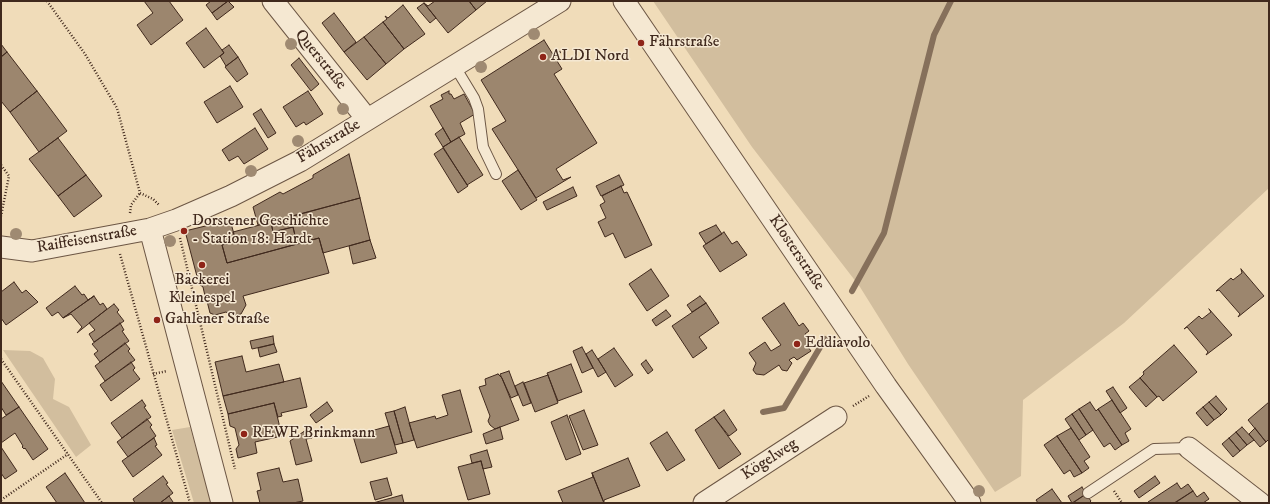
<!DOCTYPE html>
<meta charset="utf-8">
<style>
body{margin:0}
#map{position:relative;width:1270px;height:504px;overflow:hidden;background:#f0dcb9;font-family:"IM FELL DW Pica",serif}
canvas{display:block}
.frame{position:absolute;inset:0;border:2px solid #40291d;pointer-events:none}
</style>
<div id="map">
<canvas width="1270" height="504"></canvas>
<div class="frame"></div>
</div>
<script>
const context = document.querySelector('canvas').getContext('2d');
context.lineJoin = 'round';
function fillPath(path, color) { context.fillStyle = color; context.fill(path, 'evenodd'); }
const toPath = rows => new Path2D(rows.map(r => 'M' + r).join(''));
function strokePath(path, color, width, dash) { context.strokeStyle = color; context.lineWidth = width; context.lineCap = dash ? 'butt' : 'round'; context.setLineDash(dash || []); context.stroke(path); }
function drawText(font, color, halo, rows, align = 'center') {
  context.font = font + ' "IM FELL DW Pica",serif'; context.lineWidth = 3; context.setLineDash([]); context.textBaseline = 'middle'; context.strokeStyle = halo; context.fillStyle = color; for (const [text, x, y, turn = 0] of rows) {
    context.save(); context.translate(x, y); context.rotate((+turn || 0) * Math.PI / 180); context.textAlign = isNaN(turn) ? turn : align; if (halo) context.strokeText(text, 0, 0); context.fillText(text, 0, 0); context.restore();
  }
}
const green = toPath([
 [653,1,1269,1,1269,188,1124,323,1023,400,1021,476,995,492,908,364,860,287,752,147],
 [3,350,30,351,43,358,55,379,53,399,69,407,91,445,76,457],
 [190,427,211,503,194,503,172,430]
]);
const stream = toPath([
 [852,291,884,233,934,35,951,1],
 [763,412,784,408,825,339]
]);
const building = toPath([
 [144,1,169,1,183,20,151,45,137,25,153,13,144,1],
 [211,1,228,1,212,13,206,5,211,1],
 [228,1,234,7,217,20,212,13,228,1],
 [435,1,469,1,476,10,448,33,424,3,428,6,435,1],
 [469,1,487,1,476,10,469,1],
 [424,3,436,18,430,23,417,8,424,3],
 [403,5,425,34,404,49,383,22,387,19,385,16,388,18,403,5],
 [334,13,356,42,344,52,322,23,334,13],
 [383,22,404,49,386,64,364,37,383,22],
 [206,28,224,53,204,68,186,43,206,28],
 [364,37,386,64,367,80,344,52,364,37],
 [544,40,562,69,554,74,597,143,556,169,563,180,571,177,536,198,492,129,506,121,481,80,544,40],
 [1,44,7,52,1,57,1,44],
 [229,45,238,57,226,66,220,56,224,53,222,50,229,45],
 [7,52,37,91,10,112,1,101,1,57,7,52],
 [238,57,248,74,237,82,225,67,238,57],
 [299,58,319,84,311,91,291,65,299,58],
 [230,86,243,107,217,123,204,102,230,86],
 [37,91,67,131,39,152,10,112,37,91],
 [308,91,323,114,306,125,304,122,296,127,283,107,308,91],
 [449,91,449,94,451,94,454,99,464,94,475,114,460,123,465,134,451,142,430,106,443,99,441,95,449,91],
 [261,109,276,133,268,138,253,114,261,109],
 [255,128,268,149,244,164,238,156,229,161,222,150,255,128],
 [443,128,451,142,443,147,435,134,443,128],
 [459,137,483,175,467,185,443,147,459,137],
 [58,138,86,175,58,196,29,159,58,138],
 [443,148,468,186,458,193,434,154,443,148],
 [349,154,360,198,258,225,253,207,280,192,283,194,313,178,313,175,349,154],
 [518,170,537,200,521,210,502,181,518,170],
 [86,175,102,196,74,217,58,196,86,175],
 [619,175,624,185,601,196,596,186,619,175],
 [621,186,624,193,627,192,652,245,625,258,613,233,605,237,598,222,606,218,600,205,605,202,602,196,621,186],
 [573,187,577,196,547,210,543,202,573,187],
 [360,198,370,240,323,253,319,238,297,244,293,227,273,232,271,222,360,198],
 [230,220,236,241,222,245,227,263,319,238,329,273,243,296,246,305,241,314,232,316,226,312,215,315,210,313,207,301,209,298,205,296,203,287,199,284,185,231,230,220],
 [271,222,273,232,293,227,297,244,227,263,222,245,236,241,233,232,271,222],
 [716,225,722,234,706,244,699,233,716,225],
 [724,232,732,244,737,241,747,255,720,272,703,246,724,232],
 [370,240,376,258,353,264,349,246,370,240],
 [651,269,669,296,647,311,629,284,651,269],
 [1241,269,1264,296,1238,317,1240,314,1219,290,1216,291,1231,278,1233,280,1242,273,1241,269],
 [14,282,22,293,26,290,38,302,6,325,1,318,1,292,14,282],
 [75,286,82,295,84,294,88,300,94,296,63,318,58,312,52,316,46,308,75,286],
 [94,296,100,305,103,303,107,309,77,333,82,327,71,314,63,318,94,296],
 [700,296,706,303,692,312,687,305,700,296],
 [706,303,719,323,699,337,707,348,693,358,672,326,706,303],
 [784,303,799,326,803,323,809,331,805,334,812,345,808,347,811,351,797,360,794,357,789,360,792,363,787,371,782,370,779,365,764,375,756,374,753,370,756,363,749,353,765,342,771,351,781,345,762,318,784,303],
 [114,304,119,310,117,312,124,321,94,342,89,334,95,330,89,323,114,304],
 [1209,309,1232,335,1206,355,1208,352,1187,327,1184,329,1199,316,1202,319,1211,312,1209,309],
 [666,310,671,316,656,326,652,320,666,310],
 [120,323,124,330,122,331,129,341,100,362,94,354,98,351,92,344,120,323],
 [273,336,274,344,252,349,250,341,273,336],
 [125,343,130,349,128,351,135,360,105,381,95,366,125,343],
 [274,344,277,352,260,357,258,348,274,344],
 [1174,345,1197,372,1163,401,1159,396,1157,397,1140,378,1144,374,1143,372,1174,345],
 [582,347,593,368,582,373,573,351,582,347],
 [614,348,633,375,615,387,598,359,614,348],
 [592,350,606,372,598,377,586,354,592,350],
 [242,356,246,372,279,364,284,382,223,396,215,362,242,356],
 [646,360,653,370,648,374,641,364,646,360],
 [131,362,135,368,133,370,140,379,111,401,100,385,131,362],
 [571,364,582,392,558,401,547,373,571,364],
 [509,371,518,395,511,398,500,374,509,371],
 [498,374,502,378,519,420,495,429,490,425,488,421,490,416,479,387,486,385,485,379,498,374],
 [548,375,558,403,535,412,524,383,548,375],
 [300,378,307,407,281,413,282,416,278,417,274,403,228,414,223,396,300,378],
 [1140,378,1157,397,1146,407,1129,387,1140,378],
 [1,381,19,407,6,415,1,407,1,381],
 [523,382,531,403,523,406,515,386,523,382],
 [1113,387,1127,408,1120,413,1106,391,1113,387],
 [460,390,472,432,417,448,409,423,435,416,436,419,448,415,442,395,460,390],
 [1216,396,1227,409,1221,415,1209,402,1216,396],
 [142,400,146,406,144,407,151,417,122,438,111,423,142,400],
 [1112,400,1131,429,1125,433,1129,441,1122,445,1098,409,1112,400],
 [327,402,333,411,316,423,310,415,327,402],
 [1090,402,1096,411,1098,409,1122,445,1115,450,1110,443,1104,447,1079,409,1090,402],
 [1209,402,1221,415,1214,420,1203,407,1209,402],
 [1269,402,1269,439,1266,442,1248,420,1269,402],
 [274,403,282,436,255,442,257,453,238,458,236,449,239,445,235,428,230,426,228,414,274,403],
 [19,407,48,449,33,460,25,448,24,449,22,447,23,446,15,433,1,443,1,419,19,407],
 [405,407,414,440,403,443,394,411,405,407],
 [1203,407,1214,420,1207,426,1196,413,1203,407],
 [1079,409,1093,430,1086,435,1072,414,1079,409],
 [584,410,598,445,583,450,569,416,584,410],
 [724,410,737,430,729,436,714,417,724,410],
 [394,411,403,443,395,445,385,413,394,411],
 [1072,414,1086,435,1079,440,1065,419,1072,414],
 [567,415,581,454,566,460,551,422,567,415],
 [714,417,741,454,719,469,695,430,714,417],
 [147,419,152,425,150,427,156,436,128,457,117,442,147,419],
 [389,426,397,453,361,463,353,436,389,426],
 [500,427,503,439,486,444,483,434,500,427],
 [1242,427,1254,440,1247,445,1236,432,1242,427],
 [309,428,312,438,306,439,312,461,296,465,290,441,309,428],
 [1071,428,1090,457,1084,461,1089,468,1082,473,1057,436,1071,428],
 [1255,428,1266,442,1260,447,1249,434,1255,428],
 [667,432,685,460,667,471,650,443,667,432],
 [1236,432,1247,445,1240,451,1229,438,1236,432],
 [1057,436,1082,473,1074,477,1070,470,1064,474,1044,445,1057,436],
 [154,438,157,445,155,446,162,455,133,477,122,461,154,438],
 [1229,438,1240,451,1233,457,1222,444,1229,438],
 [1,447,17,471,5,479,1,473,1,447],
 [487,450,492,467,483,469,481,461,472,463,470,455,487,450],
 [628,458,640,486,604,500,604,503,592,473,628,458],
 [481,461,490,494,468,500,458,467,481,461],
 [279,468,283,482,298,479,303,501,293,503,260,503,257,491,261,490,257,473,279,468],
 [65,473,85,503,57,503,46,487,65,473],
 [592,473,604,503,563,503,558,491,593,477,592,473],
 [163,476,168,483,166,484,173,493,160,503,135,503,133,499,163,476],
 [1155,476,1160,483,1139,498,1134,491,1155,476],
 [387,478,392,495,375,500,370,482,387,478],
 [1177,483,1181,489,1188,484,1193,491,1174,503,1149,503,1148,502,1177,483],
 [1082,487,1086,494,1072,503,1068,496,1082,487],
 [1052,489,1062,503,1038,503,1036,500,1052,489],
 [1193,491,1197,497,1204,492,1209,499,1203,503,1175,503,1193,491],
 [1086,494,1091,501,1089,503,1073,503,1086,494],
 [402,495,404,503,373,503,402,495],
 [169,496,173,502,172,503,160,503,169,496]
]);
const path = toPath([
 [47,1,85,54,117,108,140,193],
 [554,54,566,50],
 [1,165,9,176,1,216],
 [140,193,153,199,159,205],
 [130,213,131,205,140,193],
 [180,238,235,469],
 [120,254,190,503],
 [1,359,102,503],
 [153,374,167,371],
 [853,406,869,396],
 [1114,491,1122,503],
 [1,500,68,454]
]);
const service = toPath([
 [454,65,474,98,478,109,483,147,496,174],
 [1088,493,1154,449,1189,448]
]);
const minor = toPath([
 [273,1,367,119],
 [624,1,886,386,970,503],
 [150,229,222,503],
 [1,247,32,251,150,229,176,220,231,196,300,161,560,1],
 [1189,448,1260,503],
 [704,503,836,417]
]);
const trees = [
 [534,34],
 [291,44],
 [481,67],
 [343,109],
 [298,141],
 [251,171],
 [16,234],
 [170,241],
 [979,491]
];
const markers = [
 [641,43,4,"#8f2418"],
 [543,57,4,"#8f2418"],
 [184,231,4,"#8f2418"],
 [202,265,4,"#8f2418"],
 [157,320,4,"#8f2418"],
 [797,344,4,"#8f2418"],
 [244,434,4,"#8f2418"]
];
const poiNames = [
 ["Fährstraße",649,43],
 ["ALDI Nord",551,57],
 ["Dorstener Geschichte",192,222],
 ["- Station 18: Hardt",192,240],
 ["Bäckerei",202,281,"center"],
 ["Kleinespel",202,299,"center"],
 ["Gahlener Straße",165,320],
 ["Eddiavolo",805,344],
 ["REWE Brinkmann",252,434]
];
const streetNames = [
 ["Querstraße",320,60,51],
 ["Fährstraße",329,142,-31],
 ["Raiffeisenstraße",87,240,-10],
 ["Klosterstraße",796,253,56],
 ["Kögelweg",770,460,-33]
];
fillPath(green, '#d2be9e');
strokePath(stream, '#86705b', 6);
fillPath(building, '#9c866e');
strokePath(building, '#40291d', 1);
strokePath(service, '#6c5644', 12);
strokePath(minor, '#6c5644', 23);
strokePath(path, '#40291d', 2.5, [1, 2]);
strokePath(service, '#f5e8d2', 10);
strokePath(minor, '#f5e8d2', 21);
context.fillStyle = '#9f8a72';
for (const [x, y] of trees) { context.beginPath(); context.arc(x, y, 6, 0, 2 * Math.PI); context.fill(); }
for (const [x, y, r, color] of markers) { const dot = new Path2D(); dot.arc(x, y, r, 0, 2 * Math.PI); context.fillStyle = color; context.fill(dot); strokePath(dot, '#f5e8d2', 1.5); }
drawText('16px', '#40291d', '#f5e8d2', poiNames, 'left');
drawText('16px', '#40291d', '#f5e8d2', streetNames);
</script>
